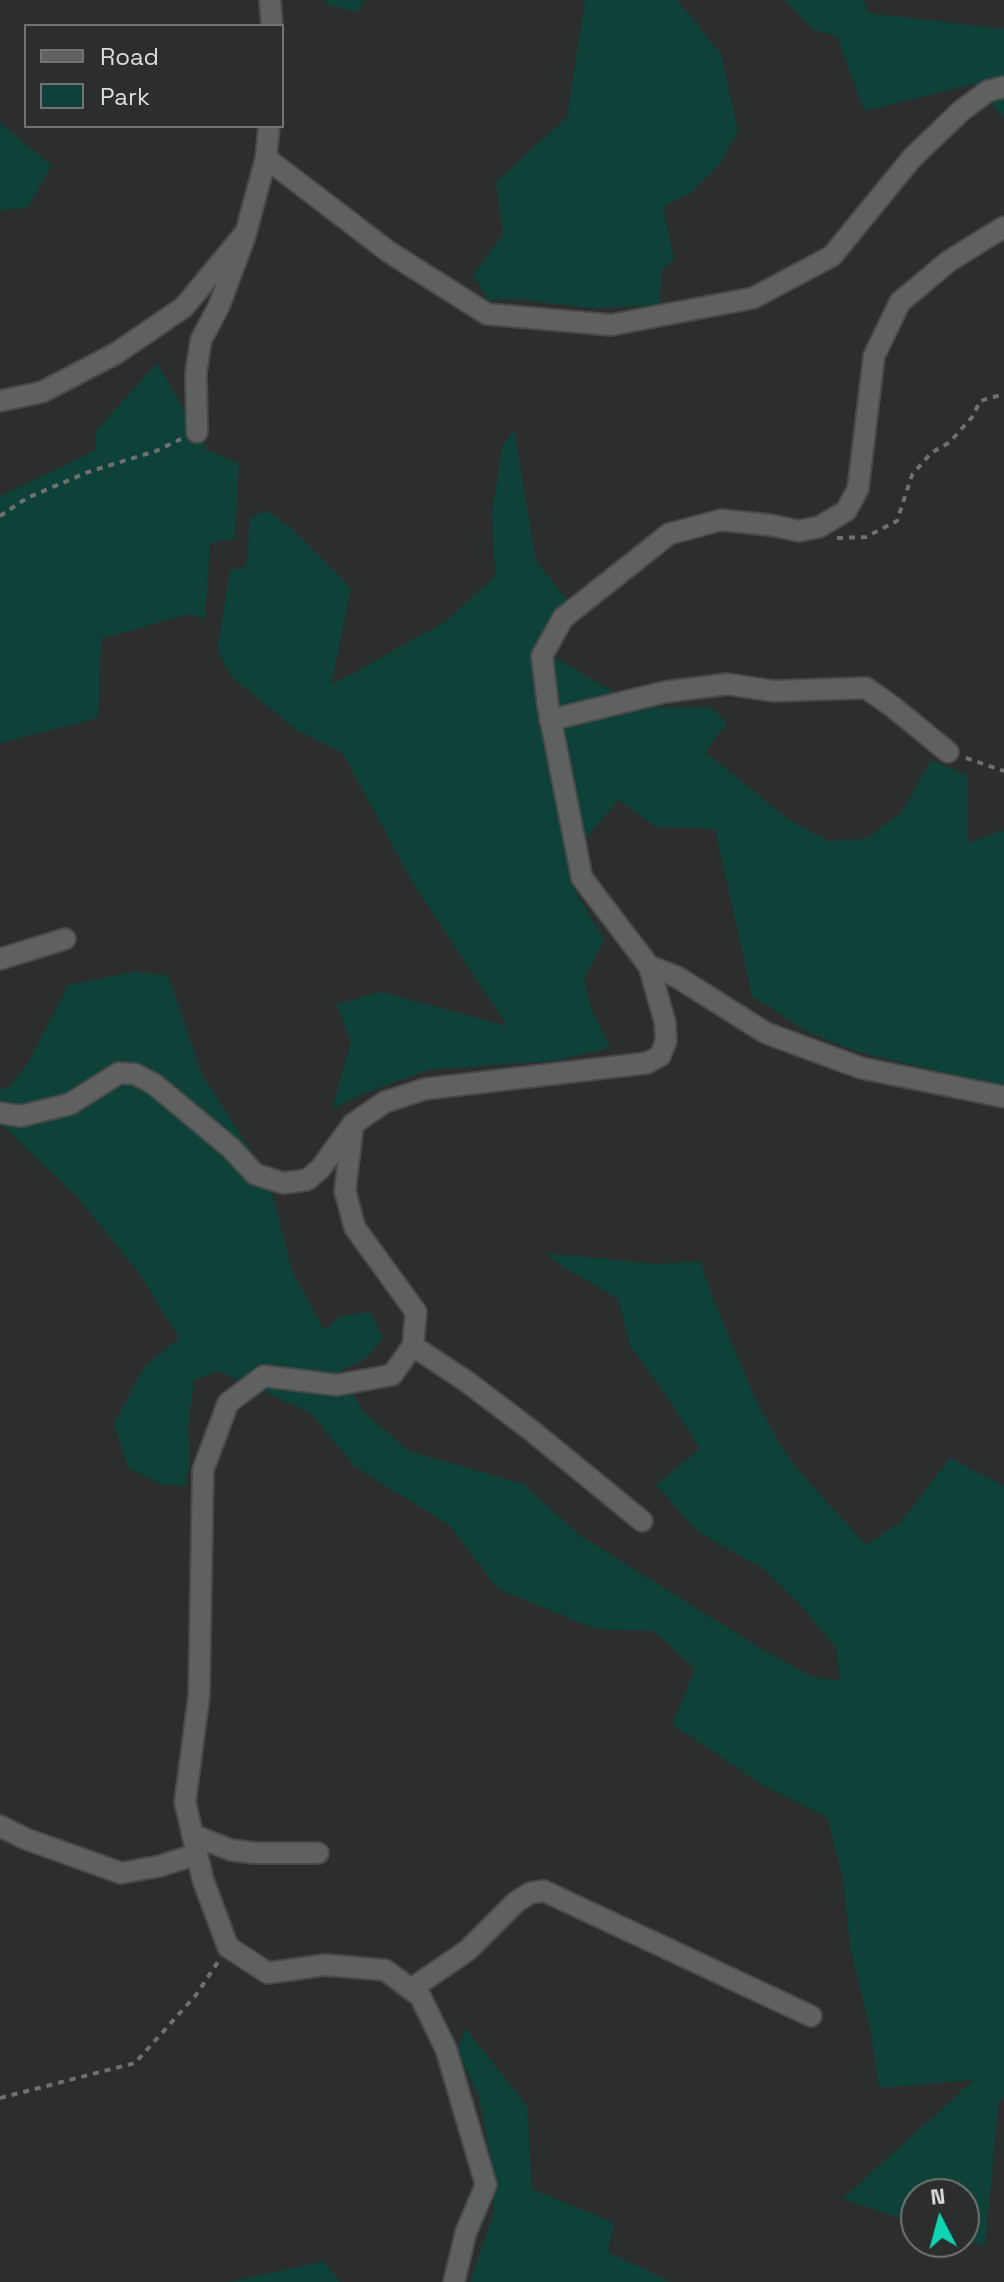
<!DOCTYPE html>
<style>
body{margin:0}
#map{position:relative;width:1004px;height:2282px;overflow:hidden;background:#2b2e2d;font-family:"Space Grotesk",sans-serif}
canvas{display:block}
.legend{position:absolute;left:24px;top:24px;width:260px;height:104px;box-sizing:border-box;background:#2b2e2d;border:2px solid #717473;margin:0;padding:10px 14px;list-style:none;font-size:24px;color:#dbdddc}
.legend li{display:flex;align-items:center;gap:16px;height:40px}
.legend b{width:40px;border:2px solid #717473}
.north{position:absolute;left:900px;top:2178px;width:80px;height:80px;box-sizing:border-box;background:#2b2e2d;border:2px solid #717473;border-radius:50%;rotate:354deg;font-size:22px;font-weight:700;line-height:32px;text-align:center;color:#dbdddc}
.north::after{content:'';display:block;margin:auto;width:28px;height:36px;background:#0fd5b4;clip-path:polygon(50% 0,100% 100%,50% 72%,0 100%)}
</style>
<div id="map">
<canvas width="1004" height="2282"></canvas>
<ul class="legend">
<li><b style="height:10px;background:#5f6060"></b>Road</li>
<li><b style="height:22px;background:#0e4137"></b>Park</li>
</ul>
<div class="north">N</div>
</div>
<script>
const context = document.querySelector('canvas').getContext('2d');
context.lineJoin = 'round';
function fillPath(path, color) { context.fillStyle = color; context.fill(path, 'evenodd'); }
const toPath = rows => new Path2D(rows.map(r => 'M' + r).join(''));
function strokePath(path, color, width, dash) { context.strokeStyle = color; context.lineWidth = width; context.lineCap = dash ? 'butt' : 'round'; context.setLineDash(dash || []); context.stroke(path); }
const green = toPath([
 [325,0,364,0,357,12,327,5],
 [585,0,677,0,721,54,738,131,720,163,693,191,663,207,674,260,662,270,659,305,590,308,515,299,488,300,473,275,503,234,496,182,567,117],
 [785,0,864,0,869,13,1004,29,1004,118,974,84,864,111,837,36,814,30],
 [0,123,51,165,28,208,0,210],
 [157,363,207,450,239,463,235,539,210,543,205,619,188,614,101,639,98,718,0,743,0,496,96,450,95,432],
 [514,430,536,561,568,601,535,646,639,707,711,707,727,723,705,752,788,819,828,841,865,839,901,813,931,760,967,775,967,843,1004,830,1004,1087,858,1052,808,1032,752,996,715,829,656,827,618,800,586,838,576,893,604,939,584,980,591,1008,610,1048,552,1061,428,1070,361,1095,332,1109,351,1042,336,1004,382,992,507,1026,413,883,342,752,299,732,232,677,217,651,230,570,246,567,250,518,267,510,292,529,351,588,331,685,445,622,495,576,492,513,502,447],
 [133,972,168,975,202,1075,268,1178,293,1273,324,1330,341,1316,370,1312,383,1338,366,1358,340,1371,363,1412,409,1451,523,1484,581,1536,765,1651,814,1678,840,1680,836,1648,804,1609,762,1568,698,1532,656,1485,700,1448,664,1392,630,1346,618,1299,564,1267,546,1253,657,1264,700,1261,714,1301,756,1401,778,1441,797,1469,866,1545,901,1522,950,1458,1004,1486,1004,2099,999,2099,985,2246,964,2239,964,2194,916,2194,916,2223,842,2199,974,2080,879,2088,870,2028,850,1947,843,1879,827,1817,766,1787,672,1724,695,1669,654,1631,596,1629,498,1589,449,1525,355,1467,311,1413,218,1371,194,1380,188,1427,190,1464,185,1486,163,1485,128,1468,114,1424,144,1367,179,1338,138,1272,78,1198,0,1123,0,1089,8,1088,27,1065,68,985],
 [465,2028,527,2106,532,2189,614,2223,608,2252,671,2282,470,2282,494,2211,491,2162,478,2093,457,2052],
 [324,2261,340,2282,230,2282]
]);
const path = toPath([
 [0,516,27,498,88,472,156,451,181,439],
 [837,538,866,537,897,521,912,475,931,453,950,442,973,416,980,401,1004,394],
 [966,758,1004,771],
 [0,2098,135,2063,196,1995,218,1962]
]);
const minor = toPath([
 [197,432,196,373,201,340,219,306,245,236],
 [550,720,665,692,727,684,773,691,866,688,893,707,948,752],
 [0,959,65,939],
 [0,1113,21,1116,70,1104,119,1073,135,1074,154,1084,231,1148,255,1174,283,1183,307,1180,321,1168,352,1125],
 [413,1346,466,1381,532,1431,642,1521],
 [0,1826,26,1839,121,1873,160,1866,197,1854],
 [193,1835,231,1850,254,1853,318,1853],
 [411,1989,468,1950,516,1902,530,1893,544,1891,811,2016],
 [454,2282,466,2232,486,2185,446,2049,420,1996,385,1970,325,1965,268,1973,228,1947,203,1880,185,1802,199,1696,203,1470,228,1403,264,1376,337,1385,392,1375,413,1346,416,1312,355,1228,345,1191,353,1124,385,1102,425,1089,647,1063,660,1056,666,1041,665,1022,649,966]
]);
const tertiary = toPath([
 [270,0,272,26],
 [266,158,389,252,487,314,611,325,753,298,832,256,912,158,961,111,988,91,1004,87],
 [1004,227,949,261,900,302,874,356,858,489,846,511,819,527,799,531,770,525,721,520,669,534,563,618,542,656,548,706,582,878,649,966,677,977,766,1033,861,1068,1004,1097],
 [0,401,42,392,115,354,184,307,246,232,266,158,269,126]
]);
fillPath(green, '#0e4137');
strokePath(minor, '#474a49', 24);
strokePath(tertiary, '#474a49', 24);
strokePath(path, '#6e7170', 4, [6, 6]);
strokePath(minor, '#5f6060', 20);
strokePath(tertiary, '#5f6060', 20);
</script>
